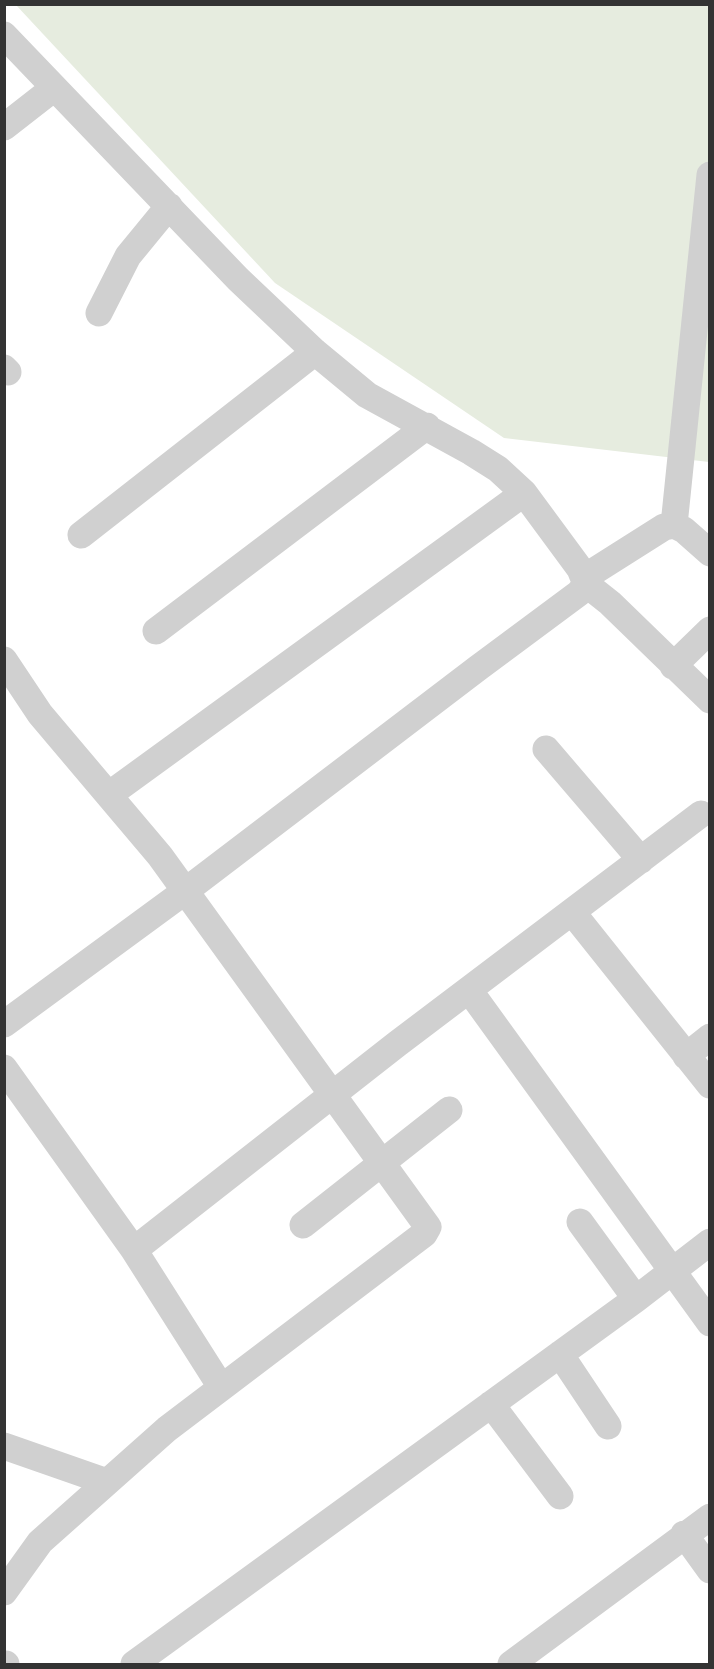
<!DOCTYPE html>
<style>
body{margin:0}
#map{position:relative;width:714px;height:1669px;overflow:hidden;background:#fff;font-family:Mulish,sans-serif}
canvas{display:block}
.frame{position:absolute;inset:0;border:6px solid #333;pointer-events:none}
</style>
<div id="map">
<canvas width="714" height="1669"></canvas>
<div class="frame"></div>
</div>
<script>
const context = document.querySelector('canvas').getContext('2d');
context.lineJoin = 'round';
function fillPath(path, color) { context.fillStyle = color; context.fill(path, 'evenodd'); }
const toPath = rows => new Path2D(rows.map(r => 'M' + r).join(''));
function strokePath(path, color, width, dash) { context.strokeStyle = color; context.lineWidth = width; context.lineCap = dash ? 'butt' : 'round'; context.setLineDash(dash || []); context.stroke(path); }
const green = toPath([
 [16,5,709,5,709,462,504,438,275,283]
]);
const minor = toPath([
 [4,35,238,279,315,352,367,395,471,452,498,469,524,493,580,569,586,584,579,593,478,668,184,892,4,1024],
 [4,127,54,88],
 [99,313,128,256,169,206],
 [4,368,8,372],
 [674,525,710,175],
 [81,535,315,352],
 [585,577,664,527,674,525,684,530,710,553],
 [586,584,610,603,710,700],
 [156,631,427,426],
 [4,660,40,714,160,856,428,1227,424,1234,167,1429,40,1542,4,1592],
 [673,666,710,630],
 [546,749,641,860],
 [110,794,524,493],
 [572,912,710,1085],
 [469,990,710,1323],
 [686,1056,710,1037],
 [4,1068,134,1250,221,1387],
 [580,1222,636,1299],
 [303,1225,449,1110],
 [134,1250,397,1044,701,814],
 [560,1354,608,1426],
 [491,1404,560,1496],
 [4,1446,107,1482],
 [684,1534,710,1570],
 [4,1664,6,1664],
 [134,1664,636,1299,710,1242],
 [511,1664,710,1517]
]);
fillPath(green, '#e6ecdf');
strokePath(minor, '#d0d0d0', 27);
</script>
